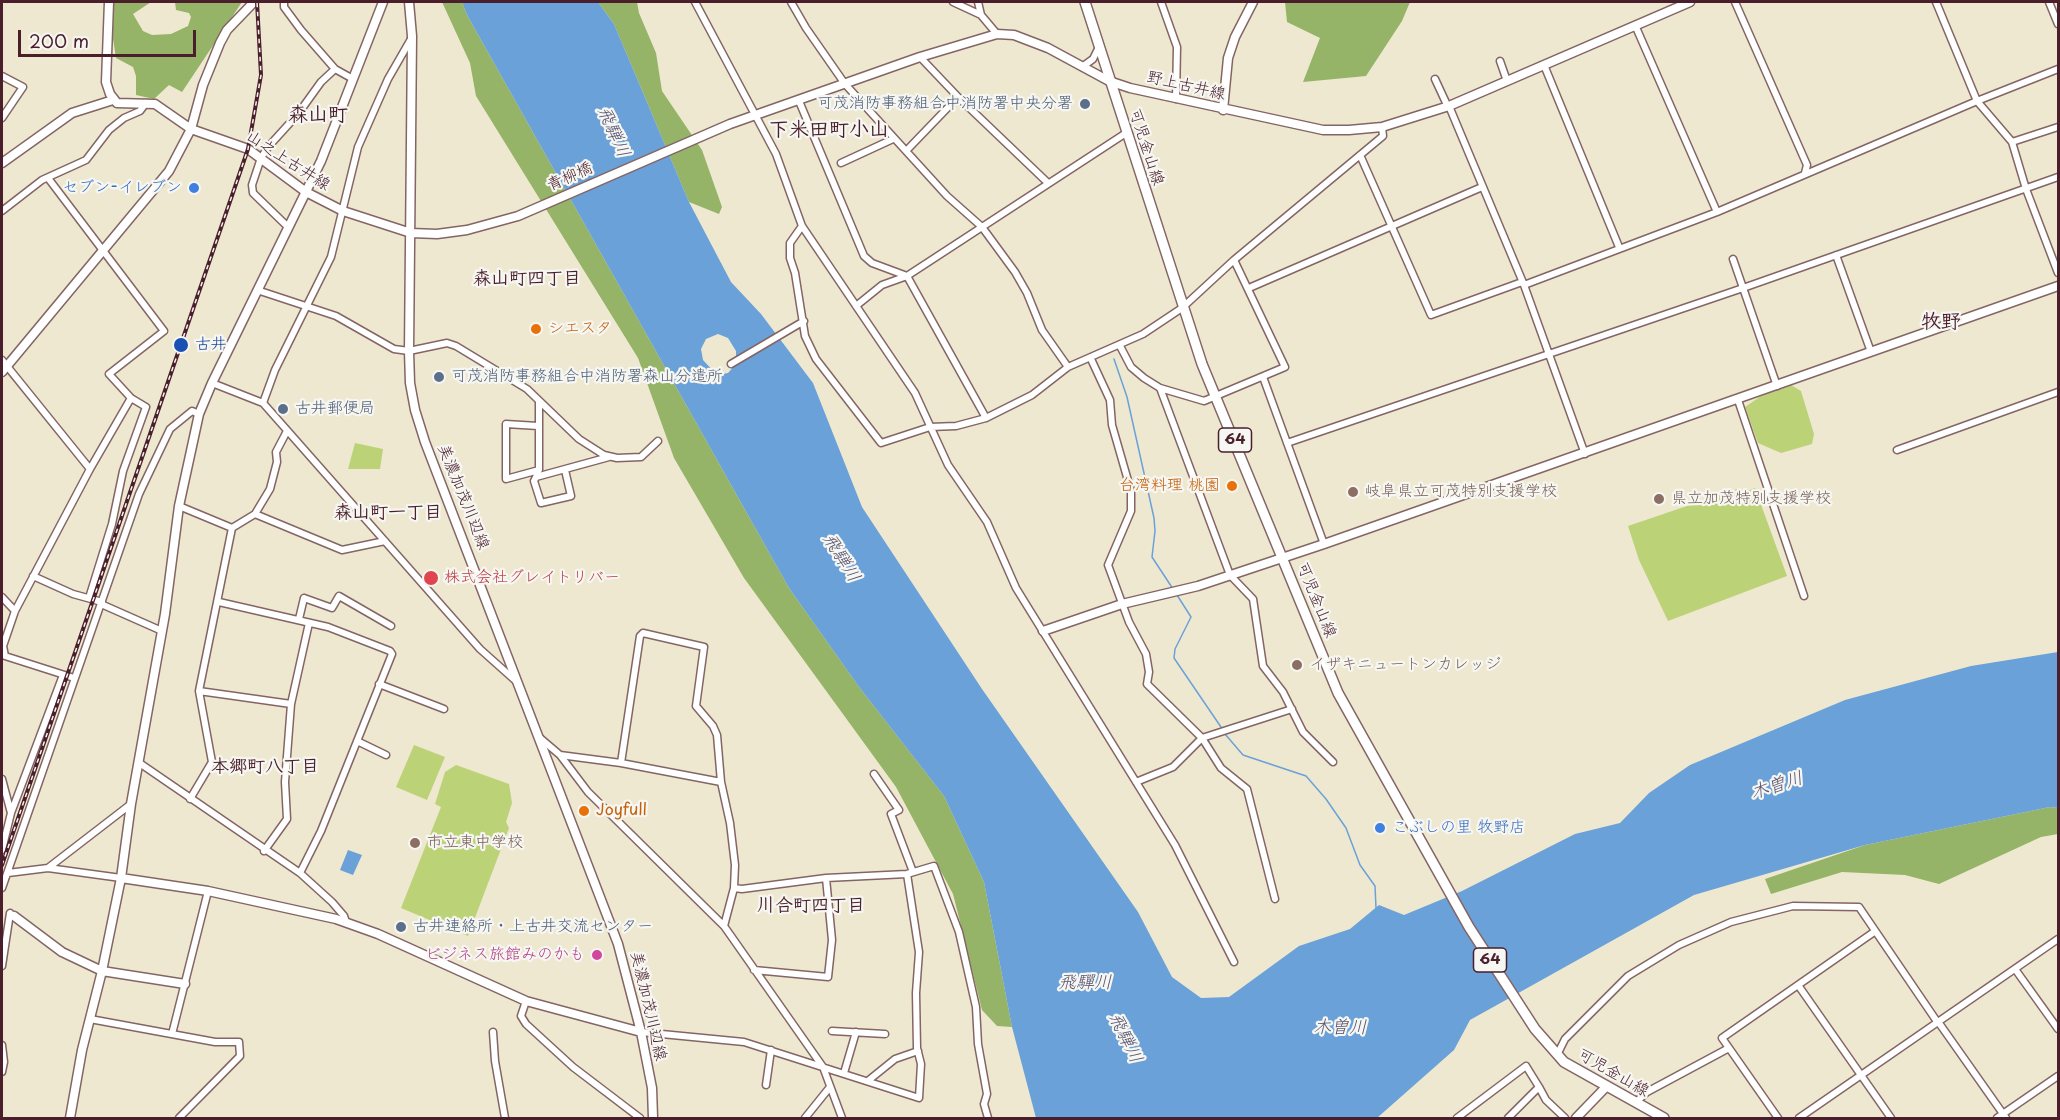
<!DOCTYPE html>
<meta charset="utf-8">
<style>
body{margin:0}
#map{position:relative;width:2060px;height:1120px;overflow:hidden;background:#efe8d0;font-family:"Playpen Sans",sans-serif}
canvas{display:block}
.frame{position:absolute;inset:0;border:3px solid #4a1f2b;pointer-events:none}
.scale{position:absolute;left:18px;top:30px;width:178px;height:27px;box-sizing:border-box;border:3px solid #4a1f2b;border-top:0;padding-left:8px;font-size:18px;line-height:21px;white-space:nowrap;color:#4a1f2b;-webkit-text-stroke:4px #f6f6f2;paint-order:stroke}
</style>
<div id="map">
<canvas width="2060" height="1120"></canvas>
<div class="frame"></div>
<div class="scale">200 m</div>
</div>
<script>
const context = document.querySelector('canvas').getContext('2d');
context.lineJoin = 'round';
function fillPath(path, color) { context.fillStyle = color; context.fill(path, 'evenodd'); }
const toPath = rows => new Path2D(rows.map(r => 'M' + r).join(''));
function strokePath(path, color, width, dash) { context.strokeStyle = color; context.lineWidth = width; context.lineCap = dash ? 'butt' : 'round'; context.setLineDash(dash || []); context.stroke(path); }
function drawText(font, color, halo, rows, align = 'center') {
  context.font = font + ' "Playpen Sans","Klee One",sans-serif'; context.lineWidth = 4.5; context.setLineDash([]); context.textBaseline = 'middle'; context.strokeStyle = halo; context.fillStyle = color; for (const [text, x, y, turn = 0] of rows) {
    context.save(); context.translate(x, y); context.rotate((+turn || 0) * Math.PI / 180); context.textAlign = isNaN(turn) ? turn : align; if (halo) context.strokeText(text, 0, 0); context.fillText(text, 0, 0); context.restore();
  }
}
const green = toPath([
 [1791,385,1801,391,1814,434,1812,444,1781,453,1758,443,1745,407,1761,396],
 [355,443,383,449,380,469,348,469],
 [1755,488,1787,576,1668,621,1639,560,1628,526,1737,489,1739,494],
 [414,745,445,757,427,800,396,787],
 [456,765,509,784,512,803,506,822,509,828,468,936,401,908,441,807,435,804,445,772]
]);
const forest = toPath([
 [112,2,151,2,133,14,143,31,152,35,171,34,188,26,191,17,189,13,176,10,175,2,242,2,182,92,169,85,154,99,136,95,136,76,133,67,116,58,109,13],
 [442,2,462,2,467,15,789,588,859,687,944,796,984,882,1012,1027,997,1026,982,1010,953,894,896,787,744,578,674,458,638,358,476,96,470,63],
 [598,2,637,2,639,13,656,53,662,91,702,150,722,207,719,214,689,202,614,24],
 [1285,2,1410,2,1402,21,1366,76,1303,82,1320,38,1287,22],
 [2050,807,2058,808,2058,834,2041,837,1939,884,1905,875,1842,872,1771,894,1765,879,1865,845]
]);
const water = toPath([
 [462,2,598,2,614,24,689,202,731,282,761,314,813,383,862,507,982,689,1138,912,1172,977,1201,998,1229,997,1299,946,1350,929,1379,905,1404,915,1462,891,1575,834,1620,823,1649,793,1690,765,1845,700,1971,666,2058,652,2058,808,2050,807,1865,845,1694,895,1470,1020,1454,1050,1377,1118,1036,1118,1012,1027,984,882,944,796,859,687,789,588,467,15],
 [718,334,728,338,736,351,736,364,728,373,717,375,703,360,701,349,706,339],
 [348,850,362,855,353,875,340,870]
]);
const stream = toPath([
 [1114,359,1127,397,1154,518,1155,531,1152,557,1173,589],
 [1177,595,1191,617,1175,649,1174,658,1223,730],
 [1225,734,1243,755,1306,776,1326,799,1346,828,1360,865,1375,886,1376,908]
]);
const street = toPath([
 [284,2,284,7,301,30,335,69,353,79],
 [695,2,776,154,802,226,915,393,948,465,987,522,1016,588,1175,845,1234,962],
 [791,2,806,28,845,84,947,196,982,227,1015,272,1027,293,1042,330,1068,367],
 [953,2,981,15,997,34],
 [978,2,981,15],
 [1161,2,1177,47,1176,99],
 [1735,2,1807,165,1805,173],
 [1936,2,1977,101,2012,142,2026,189,2058,273],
 [2049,2,2058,24],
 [1635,25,1717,212],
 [920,57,958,97,1048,183],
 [1500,61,1507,81],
 [1544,65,1619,247],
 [1082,67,1093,59,1099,47],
 [2,76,23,87,2,118],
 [1435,79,1448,107],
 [799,101,864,256,872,263,907,276,986,418],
 [1449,106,1524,285,1585,454],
 [2012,142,2058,127],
 [907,150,958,97],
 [1360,155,1431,315,1522,282],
 [841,163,893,139],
 [48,178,164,331,109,374,131,398,90,469,15,611,3,646,5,656,74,678],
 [2,211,42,180,86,160,109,130,124,118,140,111,146,103],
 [802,226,790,243,790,258,795,273,805,336,816,359,881,443,930,427,956,426,986,418,1032,395,1068,367,1143,334,1182,308,1234,260,1383,136,1382,127],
 [288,227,253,193,252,185,261,158,268,147,298,114,321,82,335,69],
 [1836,255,1871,352],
 [1733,259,1777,386],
 [1524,285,1717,212,1977,101,2058,69],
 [1249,288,1482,187],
 [257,290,336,316,394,349,409,351,447,343,456,346,527,389,579,439,604,455,617,458,641,457,658,441],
 [856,306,882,285,907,276,1126,133],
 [1120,346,1131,367,1144,378,1160,388,1204,401,1285,367,1234,260],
 [1091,359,1110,400,1112,425,1131,491,1131,511,1108,565,1129,622,1146,654,1149,672,1147,684,1202,738,1221,768,1247,789,1275,899],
 [2,360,90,469],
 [731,364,804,321],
 [1263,377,1324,544],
 [212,383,263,403,480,649,517,682],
 [1160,388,1230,575,1253,599,1263,666,1283,692,1303,732,1333,762],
 [1738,400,1804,596],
 [263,403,275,370,331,257,358,147,388,79,411,39],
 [538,426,506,424,506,479,539,470,539,401],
 [1287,443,1743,288,2058,177],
 [1897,450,2058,392],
 [565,470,571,496,541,503,534,481,536,477,609,457],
 [179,506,232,528],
 [255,514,342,550,385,541],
 [33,576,73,594,102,602],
 [2,597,15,611],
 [89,598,112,524,123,471,146,407,131,398],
 [219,602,328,627,390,651,392,654,321,831,300,873],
 [101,604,162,631],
 [299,619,304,598,332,608,339,596,391,626],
 [379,684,444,709],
 [199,691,291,704,309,623],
 [540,738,560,755,588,792,724,926,823,1067,842,1118],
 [357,741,386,755],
 [560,755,621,763,721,782],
 [138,762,300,873,332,902,344,916,346,922],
 [621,763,640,636,643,633,704,647,696,706,713,726,717,735,721,782,730,823,735,865,734,888,724,926],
 [874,774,899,810,891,814,913,872],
 [2,779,11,813,2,850],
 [1136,782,1173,767,1202,738,1292,709],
 [190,799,212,762,199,691,232,528,255,514,270,489,277,462,276,452,287,431],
 [11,813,63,675],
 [264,851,287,819,285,782,291,704],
 [48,868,131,804],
 [8,873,48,868,121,878],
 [2,888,139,494,170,429,192,411,199,414],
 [734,888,742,889,826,878,907,874,934,866,959,932,976,1007,978,1044,987,1094,984,1104,988,1118],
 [2,966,10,913],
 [2015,969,2058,1029],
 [754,970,828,977,832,940,826,878],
 [1798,985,1891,1118],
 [526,1001,521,1016,526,1024,573,1067,640,1118],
 [90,1019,215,1042,239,1042,240,1056,179,1118],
 [1939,1023,2006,1118],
 [832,1031,885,1034],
 [493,1032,495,1061,505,1118],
 [641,1032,744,1042,919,1098,921,1064,917,1048,916,993,919,952,907,874],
 [172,1034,208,891],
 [2,1045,4,1062,2,1072],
 [1557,1055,1565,1039,1628,976,1679,945,1731,922,1793,906,1859,907,1938,1023],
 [844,1073,856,1032],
 [869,1080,895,1059,918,1051],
 [766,1085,771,1050],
 [1539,1087,1546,1100,1565,1118],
 [1635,1103,1647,1092,1729,1048],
 [805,1118,830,1087],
 [1457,1118,1526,1066,1539,1087,1508,1118],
 [1778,1118,1722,1038,1874,932],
 [1799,1118,2058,939],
 [1997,1118,2058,1076]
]);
const secondary = toPath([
 [109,2,106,82,110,94,117,103,155,104,191,129,248,149,306,192,343,211,411,233,437,234,467,230,518,216,730,124,920,57,997,34,1014,35,1048,48,1109,81,1130,88,1323,130,1349,130,1382,127,1449,106,1690,2],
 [409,2,412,36,409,351,410,383,415,410,425,442,618,944,641,1032,652,1088,653,1118],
 [1223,110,1228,58,1235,37,1253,2],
 [2,163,72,113,113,100],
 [2,372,169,171,191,129,203,85,220,43,227,30,254,2],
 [1043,631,1122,604,1198,586,1324,544,2058,286],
 [121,878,208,891,336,919,378,934,526,1001,641,1032],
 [14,916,62,952,102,971,185,984],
 [70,1118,82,1050,102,971,121,878,131,804,165,614,179,506,199,414,212,383,321,161,383,2],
 [1576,1118,1605,1088]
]);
const primary = toPath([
 [1085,2,1202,364,1338,693,1469,927,1535,1029,1564,1062,1664,1118]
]);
const rail = toPath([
 [2,865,248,149,261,75,257,2]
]);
const markers = [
 [1085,104,6,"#5c6f8a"],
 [194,188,6,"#3f7fe0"],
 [536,329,6,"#e8710a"],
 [181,345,8,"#1a4fb4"],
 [439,377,6,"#5c6f8a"],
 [283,409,6,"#5c6f8a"],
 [1232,486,6,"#e8710a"],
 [1353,492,6,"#8d6e63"],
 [1659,499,6,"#8d6e63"],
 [431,578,8,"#e0444e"],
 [1297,665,6,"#8d6e63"],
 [584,811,6,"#e8710a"],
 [1380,828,6,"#3f7fe0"],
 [415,843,6,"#8d6e63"],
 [401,927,6,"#5c6f8a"],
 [597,955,6,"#d1479c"]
];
const shields = [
 [1235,440,33],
 [1490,960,33]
];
const shieldNames = [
 ["64",1235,440],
 ["64",1490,960]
];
const streetNames = [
 ["野上古井線",1186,86,13],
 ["可児金山線",1146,147,72],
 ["山之上古井線",288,161,33],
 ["青柳橋",570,177,-24],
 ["美濃加茂川辺線",463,497,68],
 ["可児金山線",1316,600,68],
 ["美濃加茂川辺線",648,1006,77],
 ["可児金山線",1613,1073,30]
];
const serviceNames = [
 ["可茂消防事務組合中消防署中央分署",1073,104,"right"],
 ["可茂消防事務組合中消防署森山分遣所",451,377],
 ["古井郵便局",295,409],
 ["古井連絡所・上古井交流センター",413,927]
];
const shopNames = [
 ["セブン-イレブン",182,188],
 ["こぶしの里 牧野店",1392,828,"left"]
];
const foodNames = [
 ["シエスタ",548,329],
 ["台湾料理 桃園",1220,486,"right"],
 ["Joyfull",596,811]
];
const transitNames = [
 ["古井",195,345]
];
const educationNames = [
 ["岐阜県立可茂特別支援学校",1365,492],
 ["県立加茂特別支援学校",1671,499],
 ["イザキニュートンカレッジ",1309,665],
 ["市立東中学校",427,843]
];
const healthNames = [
 ["株式会社グレイトリバー",444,578]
];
const hotelNames = [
 ["ビジネス旅館みのかも",585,955]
];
const waterNames = [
 ["飛騨川",613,132,66],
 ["飛騨川",841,558,58],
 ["木曽川",1777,786,-18],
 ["飛驒川",1085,983],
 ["木曽川",1340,1028],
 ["飛騨川",1125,1038,64]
];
const neighbourhoodNames = [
 ["森山町四丁目",527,279],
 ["森山町一丁目",388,513],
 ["本郷町八丁目",265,767],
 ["川合町四丁目",811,906]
];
const quarterNames = [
 ["森山町",318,115],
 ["下米田町小山",829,130],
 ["牧野",1941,322]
];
fillPath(green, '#bcd277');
fillPath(forest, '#95b468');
fillPath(water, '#6aa1d8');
strokePath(stream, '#6aa1d8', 1.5);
strokePath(street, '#846565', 9);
strokePath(secondary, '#846565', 11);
strokePath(primary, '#846565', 12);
strokePath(street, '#fff', 6);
strokePath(secondary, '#fff', 8);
strokePath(primary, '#fff', 9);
strokePath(rail, '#4a1f2b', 4);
strokePath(rail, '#f6f6f2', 1.5, [4.5]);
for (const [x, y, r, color] of markers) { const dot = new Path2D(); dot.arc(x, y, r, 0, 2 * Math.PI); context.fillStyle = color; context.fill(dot); strokePath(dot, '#f6f6f2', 2); }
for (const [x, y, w] of shields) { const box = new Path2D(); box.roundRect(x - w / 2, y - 12, w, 24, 4.5); context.fillStyle = '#f6f6f2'; context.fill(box); strokePath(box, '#4a1f2b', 1.5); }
drawText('bold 15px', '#4a1f2b', null, shieldNames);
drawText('16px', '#4a1f2b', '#f6f6f2', streetNames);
drawText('16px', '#4e5e75', '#f6f6f2', serviceNames, 'left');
drawText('16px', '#366cbe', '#f6f6f2', shopNames, 'right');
drawText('16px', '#c56008', '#f6f6f2', foodNames, 'left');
drawText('16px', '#164399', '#f6f6f2', transitNames, 'left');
drawText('16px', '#785e54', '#f6f6f2', educationNames, 'left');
drawText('16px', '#be3a42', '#f6f6f2', healthNames, 'left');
drawText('16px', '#b23c85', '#f6f6f2', hotelNames, 'right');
drawText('italic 18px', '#575370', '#f6f6f2', waterNames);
drawText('bold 18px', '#4a1f2b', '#f6f6f2', neighbourhoodNames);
drawText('bold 20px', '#4a1f2b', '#f6f6f2', quarterNames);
</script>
